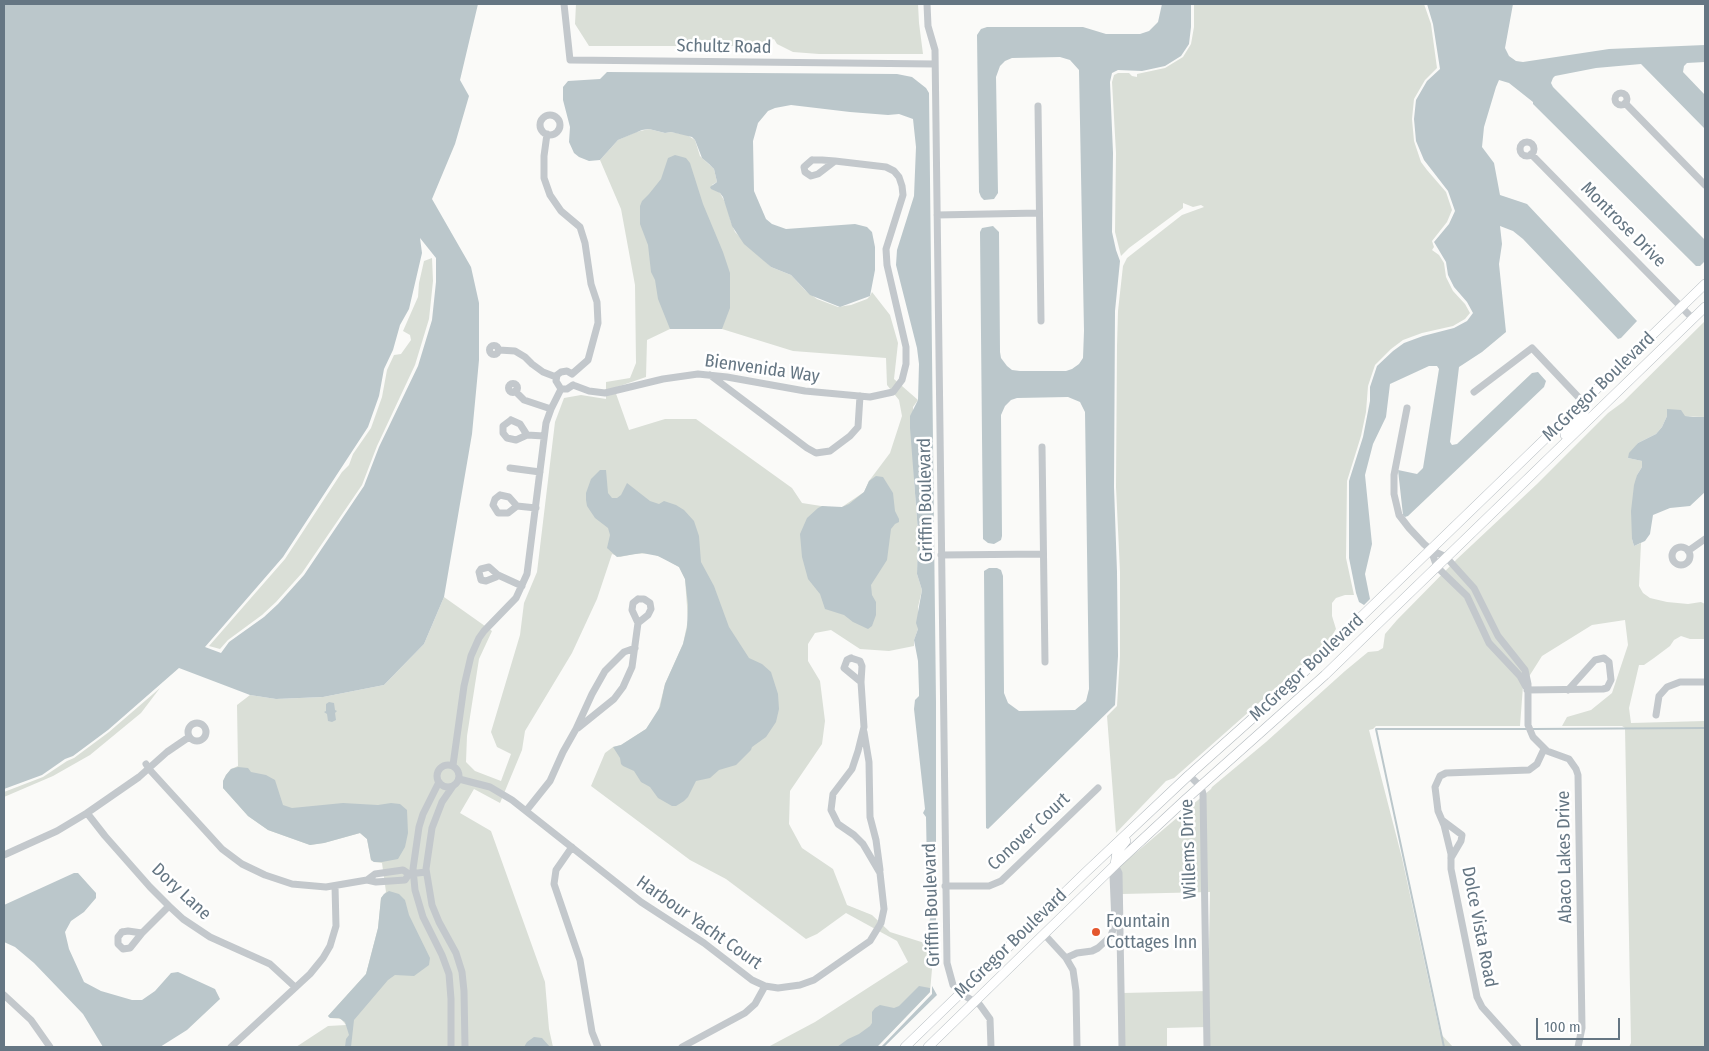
<!DOCTYPE html>
<style>
body{margin:0}
#map{position:relative;width:1709px;height:1051px;overflow:hidden;background:#fafaf8;font-family:"Fira Sans Condensed",sans-serif}
canvas{display:block}
.frame{position:absolute;inset:0;border:5px solid #657683;pointer-events:none}
.scale{position:absolute;left:1536px;top:1018px;width:84px;height:22px;box-sizing:border-box;border:2px solid #657683;border-top:0;padding-left:6px;font-size:15px;line-height:18px;white-space:nowrap;color:#657683;-webkit-text-stroke:4px #fff;paint-order:stroke}
</style>
<div id="map">
<canvas width="1709" height="1051"></canvas>
<div class="frame"></div>
<div class="scale">100 m</div>
</div>
<script>
const context = document.querySelector('canvas').getContext('2d');
context.lineJoin = 'round';
function fillPath(path, color) { context.fillStyle = color; context.fill(path, 'evenodd'); }
const toPath = rows => new Path2D(rows.map(r => 'M' + r).join(''));
function strokePath(path, color, width, dash) { context.strokeStyle = color; context.lineWidth = width; context.lineCap = dash ? 'butt' : 'round'; context.setLineDash(dash || []); context.stroke(path); }
function drawText(font, color, halo, rows, align = 'center') {
  context.font = font + ' "Fira Sans Condensed",sans-serif'; context.lineWidth = 5; context.setLineDash([]); context.textBaseline = 'middle'; context.strokeStyle = halo; context.fillStyle = color; for (const [text, x, y, turn = 0] of rows) {
    context.save(); context.translate(x, y); context.rotate((+turn || 0) * Math.PI / 180); context.textAlign = isNaN(turn) ? turn : align; if (halo) context.strokeText(text, 0, 0); context.fillText(text, 0, 0); context.restore();
  }
}
const green = toPath([
 [576,4,918,4,919,23,923,54,819,54,793,52,777,44,774,39,757,46,589,46,575,24],
 [1194,4,1424,4,1431,24,1437,68,1425,80,1414,99,1412,119,1414,141,1421,162,1427,170,1446,192,1452,210,1447,222,1432,241,1434,247,1432,250,1439,255,1444,263,1446,277,1453,291,1465,304,1470,313,1465,319,1453,326,1422,333,1403,340,1391,349,1375,365,1368,386,1366,412,1361,436,1347,481,1346,558,1354,595,1345,595,1336,598,1332,603,1332,616,1336,629,1329,641,1174,778,1166,781,1116,833,1107,716,1117,706,1120,656,1120,572,1116,487,1117,346,1118,311,1123,266,1127,258,1182,215,1204,207,1201,205,1193,207,1183,203,1183,208,1129,248,1121,256,1115,232,1116,153,1112,82,1114,75,1118,73,1129,73,1132,76,1137,77,1137,74,1165,68,1183,57,1191,44,1194,27],
 [649,129,665,133,671,132,687,135,695,140,700,156,714,169,717,182,712,185,720,193,726,204,731,222,735,232,771,267,791,275,805,290,817,299,838,307,851,305,867,299,870,296,872,292,890,315,898,343,894,379,918,400,913,407,914,480,918,532,917,574,922,590,918,607,918,629,914,640,914,646,889,651,860,649,831,630,815,633,808,644,808,661,820,681,825,721,822,744,790,791,789,824,802,848,833,869,847,905,872,915,890,932,934,946,930,992,877,1047,768,1047,815,1022,908,962,897,941,846,913,817,934,806,939,726,879,690,860,591,786,605,753,613,747,621,745,646,729,658,712,665,684,683,644,688,620,685,579,679,567,667,560,651,553,634,554,620,557,612,554,597,599,572,653,525,731,522,750,500,803,474,789,460,813,491,831,545,982,549,1029,553,1047,296,1047,328,1026,346,1025,341,1019,330,1018,328,1016,366,974,378,928,381,898,386,892,382,863,374,862,371,860,367,839,360,833,324,843,310,845,268,830,248,816,223,788,223,781,226,775,231,769,238,766,237,705,250,695,276,699,323,697,384,685,424,644,444,597,492,631,479,659,467,736,466,762,475,771,501,781,511,754,497,747,491,732,520,635,524,603,537,572,555,422,564,398,581,395,606,399,606,382,630,378,636,363,635,285,621,209,600,160,618,140,636,132],
 [684,328,722,329,793,351,886,358,887,385,899,400,902,416,890,453,869,481,864,492,842,507,834,508,802,503,792,488,696,419,665,419,629,430,614,388,646,377,647,340,670,329],
 [432,258,433,281,429,319,415,365,377,446,362,485,302,573,276,602,262,615,228,640,220,649,209,646,285,559,342,472,349,465,353,454,371,428,382,397,387,370,394,355,401,354,411,340,410,335,403,331,418,297,419,283,424,261],
 [1705,321,1705,417,1667,416,1662,427,1656,434,1638,443,1628,458,1642,461,1642,467,1637,475,1632,539,1634,546,1641,543,1639,586,1643,593,1650,598,1667,602,1688,604,1701,602,1705,604,1705,639,1690,639,1681,636,1674,640,1670,646,1654,658,1644,665,1639,665,1629,708,1631,723,1705,721,1705,1047,1629,1047,1631,1043,1625,728,1622,726,1562,726,1567,717,1591,710,1612,693,1628,645,1625,620,1592,625,1542,656,1523,686,1520,726,1376,726,1373,729,1369,730,1402,858,1440,1033,1453,1047,1208,1047,1207,1027,1167,1028,1167,1047,1121,1047,1123,993,1208,991,1210,892,1122,894,1119,867,1211,789,1212,787,1266,742,1345,671,1368,652,1378,651,1383,648,1385,634,1397,620,1457,559,1537,484,1608,413,1623,402],
 [160,688,141,713,90,755,53,776,4,797,4,792,43,777,67,761,74,758,109,732]
]);
const water = toPath([
 [4,4,478,4,460,80,469,96,455,144,432,199,471,267,479,303,479,360,472,434,444,597,424,644,384,685,323,697,276,699,250,695,179,668,108,730,73,756,65,759,42,775,4,789],
 [420,238,436,258,436,282,432,320,418,366,379,447,364,486,304,575,278,604,264,617,229,642,221,653,205,647,283,557,368,427,379,396,384,369,393,350,400,325,409,309,422,253],
 [1162,4,1191,4,1191,27,1189,44,1181,56,1165,66,1142,71,1118,70,1112,73,1110,82,1113,153,1112,232,1116,250,1120,261,1115,311,1114,487,1117,572,1118,656,1115,705,988,829,986,828,984,571,989,568,997,568,1001,570,1003,576,1004,693,1008,703,1019,711,1075,710,1086,701,1089,689,1085,412,1080,402,1068,397,1017,398,1011,400,1005,406,1001,415,1002,536,1001,540,994,544,988,543,983,539,980,232,982,228,993,226,999,232,1000,352,1001,358,1007,366,1012,370,1020,371,1066,371,1072,369,1079,364,1083,358,1084,331,1079,70,1070,60,1060,57,1012,58,1005,61,1000,66,996,77,998,193,994,199,984,200,981,197,979,192,977,35,981,29,987,27,1083,27,1106,34,1140,34,1149,31,1158,22],
 [1427,4,1513,4,1505,48,1509,56,1516,61,1523,62,1609,49,1705,45,1705,62,1687,63,1684,66,1683,72,1705,95,1705,129,1641,64,1596,68,1555,76,1553,78,1551,83,1553,87,1705,240,1705,261,1700,266,1696,266,1533,104,1533,102,1509,83,1499,80,1496,87,1484,127,1482,147,1494,163,1500,195,1527,204,1637,321,1621,338,1618,339,1523,239,1513,231,1500,226,1502,244,1499,264,1506,332,1482,352,1459,367,1450,442,1452,445,1457,444,1532,373,1538,372,1546,381,1544,387,1408,516,1405,517,1403,515,1398,470,1417,474,1423,468,1439,369,1437,366,1429,366,1390,384,1386,417,1373,444,1365,475,1372,544,1365,574,1370,599,1364,605,1359,602,1356,593,1349,558,1349,481,1363,437,1370,401,1370,387,1377,366,1393,351,1404,343,1423,336,1454,328,1467,321,1473,313,1467,302,1454,287,1448,275,1446,262,1434,242,1449,224,1455,211,1448,191,1424,160,1416,141,1414,119,1416,100,1427,81,1440,69,1433,24],
 [607,72,897,74,912,77,926,88,929,93,936,703,936,927,929,929,931,906,929,900,928,875,926,869,927,867,926,817,923,813,925,809,914,709,915,700,919,696,919,691,918,661,914,640,918,629,916,623,922,590,917,574,918,532,910,428,910,416,918,400,919,364,917,348,896,265,897,250,914,196,916,147,913,119,899,114,888,115,850,112,791,105,775,108,768,111,758,123,753,141,754,191,766,219,772,224,786,229,855,224,867,227,872,232,875,247,875,270,870,296,840,307,810,295,791,275,771,267,744,244,732,226,723,197,720,193,711,189,710,187,717,182,714,169,709,164,702,158,695,140,692,137,671,132,665,133,649,129,642,130,618,140,600,160,589,161,579,157,574,153,569,142,570,127,563,100,563,87,568,81,600,79],
 [675,155,686,158,690,163,703,204,723,252,730,273,730,308,722,329,670,329,658,299,655,280,651,272,648,245,640,224,640,206,642,201,649,194,661,179,668,158],
 [1667,409,1681,410,1685,416,1693,417,1705,417,1705,492,1690,506,1670,508,1653,515,1650,534,1645,541,1634,546,1632,539,1631,511,1634,485,1637,475,1642,467,1642,461,1628,458,1629,453,1638,443,1656,434,1662,427,1667,416],
 [600,470,606,470,608,493,612,498,617,498,621,495,627,483,650,501,659,504,664,501,676,505,684,510,694,521,699,536,701,562,714,586,729,627,749,658,762,664,771,672,778,694,779,709,776,722,766,737,752,747,751,750,736,765,719,770,710,778,696,781,688,797,684,801,676,806,672,806,658,798,650,787,641,782,634,771,623,766,621,764,620,758,613,747,621,745,646,729,660,707,665,684,683,644,687,628,688,605,685,579,679,567,658,556,642,553,617,557,607,548,610,535,608,528,595,518,587,506,586,500,586,493,591,479],
 [876,476,883,477,893,493,895,511,899,519,899,522,895,524,891,529,887,560,871,585,872,595,876,602,876,615,872,626,868,629,853,622,844,615,825,609,820,594,808,579,802,557,800,534,807,518,818,508,822,506,842,507,849,504,864,492,869,481],
 [329,702,334,703,335,710,337,711,335,713,336,720,332,722,328,721,327,714,324,712,326,711,326,704],
 [238,767,248,768,251,772,266,775,275,780,283,805,292,808,343,803,360,804,378,805,391,803,400,804,407,810,408,833,405,847,398,859,382,862,374,862,371,860,367,839,360,833,324,843,310,845,268,830,248,816,223,788,223,781,226,775,231,769],
 [74,873,78,873,96,893,96,898,84,912,71,921,65,932,69,949,84,982,101,991,132,1000,142,1000,155,991,171,973,178,972,215,989,220,999,187,1030,160,1047,103,1047,83,1014,34,963,15,947,4,942,4,905],
 [389,891,399,894,405,900,409,915,430,958,429,965,414,976,395,975,388,980,354,1020,351,1047,345,1047,346,1039,349,1035,345,1022,339,1018,330,1018,328,1016,366,974,378,928,381,898,384,894],
 [919,986,930,988,930,992,877,1047,837,1047,848,1039,859,1034,870,1026,872,1023,872,1012,875,1008,880,1005,894,1008,899,1006],
 [932,986,937,995,884,1047,881,1047,932,994],
 [534,1037,542,1038,550,1047,524,1047,527,1042]
]);
const stream = toPath([
 [1533,729,1705,728],
 [1444,1047,1376,729,1528,729]
]);
const street = toPath([
 [564,4,570,60,935,64],
 [927,4,928,26,935,50,947,963,953,985,960,993,980,1005,990,1019,991,1047],
 '1615 99a6 6 0 1 1 12 0a6 6 0 1 1-12 0Z',
 [1625,103,1705,185],
 [1038,106,1041,321],
 '540 125a10 10 0 1 1 20 0a10 10 0 1 1-20 0Z',
 [547,134,544,156,544,178,550,195,561,211,580,227,585,243,591,284,597,302,598,323,588,360,572,374],
 '1520 149a7 7 0 1 1 14 0a7 7 0 1 1-14 0Z',
 [1531,154,1693,319],
 [812,160,822,160,835,161,818,174,811,176,805,172,804,167,812,160],
 [937,215,1039,213],
 '489.5 350a4.5 4.5 0 1 1 9 0a4.5 4.5 0 1 1-9 0Z',
 [499,350,515,351,525,357,532,364,543,372,556,377],
 [572,374,567,371,561,372,557,375,556,381,561,389,567,389,573,385],
 [710,375,807,448,816,453,830,451,850,436,858,427,860,396],
 '508.5 388a4.5 4.5 0 1 1 9 0a4.5 4.5 0 1 1-9 0Z',
 [573,385,589,391,605,393,663,379,698,374,727,377,805,391,870,397,893,392,902,380,906,364,906,347,887,265,886,249,903,195,902,186,899,177,894,171,886,167,835,161],
 [515,391,524,400,551,409],
 [1474,392,1532,348,1583,402],
 [1407,408,1394,475,1394,494,1399,515,1409,528,1424,544,1431,550,1446,557,1474,588,1498,636,1525,670,1528,684,1528,725,1533,737,1547,751,1569,759,1576,769,1578,775,1582,1028,1578,1047],
 [511,420,520,424,527,435,516,440,507,438,503,433,503,426,511,420],
 [527,435,544,436],
 [1042,447,1045,662],
 [510,468,540,472],
 [500,495,509,497,517,506,508,513,498,513,493,505,495,499,500,495],
 [517,506,536,508],
 '1672 556a9 9 0 1 1 18 0a9 9 0 1 1-18 0Z',
 [1431,550,1437,567,1467,596,1489,643,1520,676,1526,687],
 [1688,551,1705,539],
 [941,555,1043,554],
 [498,575,496,577,486,581,481,580,479,572,481,569,489,567,498,575,522,586],
 [638,599,644,599,650,603,651,609,648,615,638,623,632,610,633,603,638,599],
 [851,658,860,661,862,666,861,682,844,668,847,660,851,658],
 [1527,690,1603,689,1607,688,1611,680,1609,662,1604,658,1595,660,1568,690],
 [1656,715,1659,696,1667,687,1680,682,1705,682],
 '188 732a9 9 0 1 1 18 0a9 9 0 1 1-18 0Z',
 [578,728,614,699,623,687,632,667,638,623],
 [864,732,869,762,870,817,876,840,880,870],
 [146,764,149,769,222,849,242,864,265,875,292,884,326,887,367,880,376,882,405,880,409,874,426,872],
 '437 776a11 11 0 1 1 22 0a11 11 0 1 1-22 0Z',
 [453,765,464,686,471,656,479,638,484,631,516,598,527,574,546,423,551,409,561,389],
 [1189,775,1201,787,1203,794,1207,1047],
 [459,779,490,787,512,800,641,902,704,943,752,980,765,986,778,988,800,985,814,980,870,941,881,923,884,909,880,873,863,844,854,835,838,824,831,810,833,794,852,769,858,751,864,727,861,682],
 [439,782,423,814,419,827,413,869,415,890,423,917,442,955,449,974,451,999,451,1047],
 [453,786,442,802,432,828,426,869,432,905,439,922,456,953,462,972,464,991,465,1047],
 [526,811,550,781,563,752,576,729,592,694,605,671,624,652,635,648],
 [87,813,105,836,150,887,169,906,183,919,210,937,270,964,295,987],
 [1442,820,1462,835,1461,841,1451,858],
 [572,847,556,870,554,884,580,960,592,1032,598,1047],
 [4,855,57,831,87,813,139,777,167,752,189,737],
 [1115,865,1119,873,1122,1047],
 [367,880,375,874,403,870,409,874],
 [945,886,989,886,1001,881,1098,788],
 [122,932,128,931,142,933,130,948,123,949,118,944,118,937,122,932],
 [142,933,169,906],
 [1044,934,1066,958,1073,970,1076,991,1077,1047],
 [1066,958,1077,953,1092,951,1098,948,1111,936,1115,923,1113,875,1115,865],
 [4,995,31,1020,50,1047],
 [231,1047,310,974,323,958,330,946,336,926,335,886],
 [682,1047,745,1013,755,1004,765,986],
 [1518,1047,1482,1007,1477,997,1451,869,1451,854,1444,825,1438,811,1435,787,1440,776,1446,773,1529,770,1537,764,1544,749]
]);
const secondary = toPath([
 [1565,435,1584,414,1583,402],
 [1115,865,1117,852,1126,841],
 [905,1047,1087,871,1189,775,1301,675,1705,284],
 [928,1047,1115,865,1185,800,1325,675,1705,307]
]);
const markers = [
 [1096,932,5,"#e4572e"]
];
const streetNames = [
 ["Schultz Road",724,47,1],
 ["Montrose Drive",1623,225,45],
 ["Bienvenida Way",762,369,8],
 ["McGregor Boulevard",1599,387,-44],
 ["Griffin Boulevard",926,500,-91],
 ["McGregor Boulevard",1307,668,-43],
 ["Conover Court",1029,832,-43],
 ["Willems Drive",1189,849,-92],
 ["Abaco Lakes Drive",1565,857,-91],
 ["Dory Lane",181,892,43],
 ["Griffin Boulevard",932,905,-92],
 ["Harbour Yacht Court",699,923,35],
 ["Dolce Vista Road",1479,927,79],
 ["McGregor Boulevard",1011,944,-44]
];
const poiNames = [
 ["Fountain",1106,922],
 ["Cottages Inn",1106,943]
];
fillPath(green, '#dadfd7');
fillPath(water, '#bbc7cb');
strokePath(stream, '#bbc7cb', 2);
strokePath(secondary, '#b3babf', 10);
strokePath(street, '#c3c8cc', 7);
strokePath(secondary, '#fff', 9);
for (const [x, y, r, color] of markers) { const dot = new Path2D(); dot.arc(x, y, r, 0, 2 * Math.PI); context.fillStyle = color; context.fill(dot); strokePath(dot, '#fff', 2); }
drawText('18px', '#657683', '#fff', streetNames);
drawText('18px', '#657683', '#fff', poiNames, 'left');
</script>
